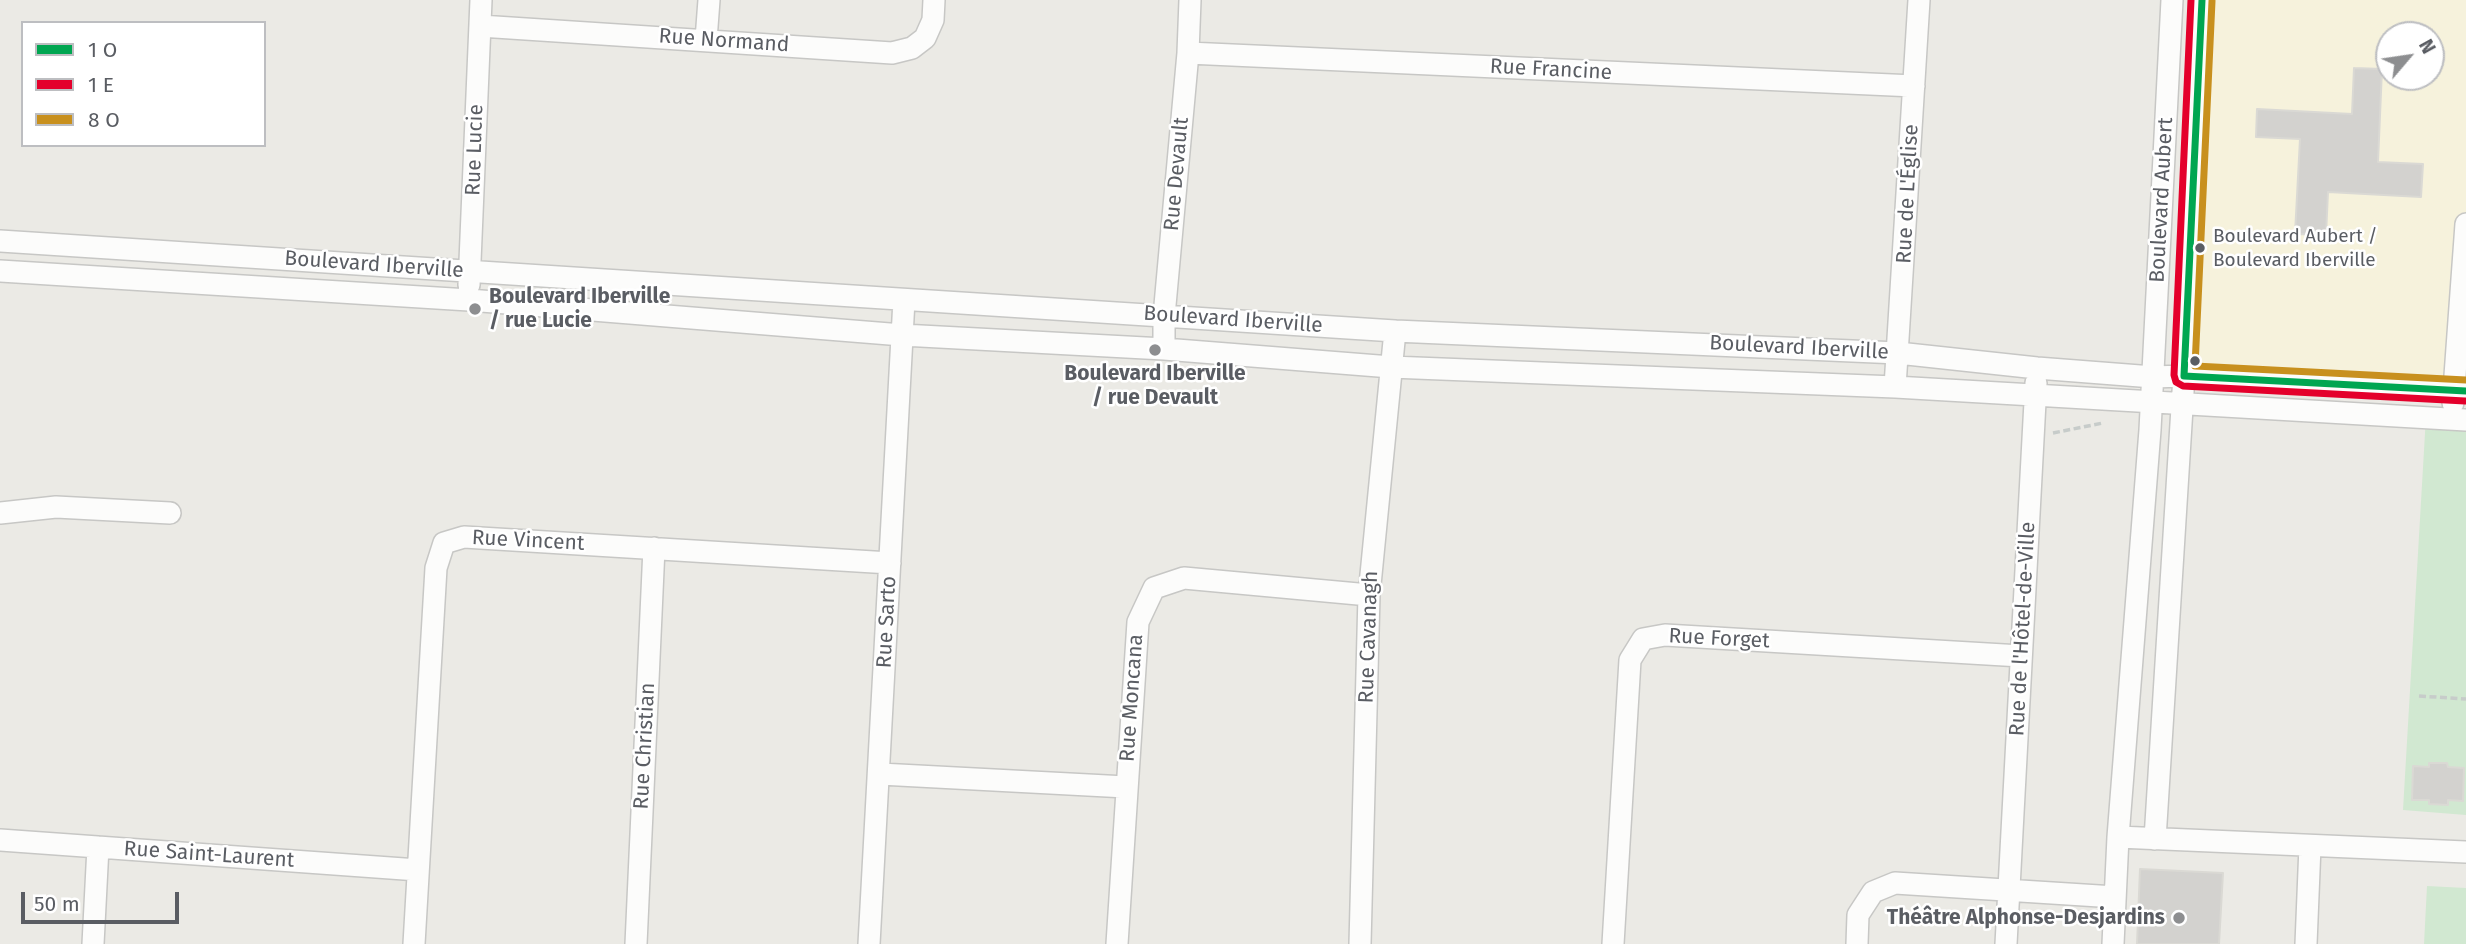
<!DOCTYPE html>
<meta charset="utf-8">
<style>
body{margin:0}
#map{position:relative;width:2466px;height:944px;overflow:hidden;background:#ebeae5;font-family:"Fira Sans",sans-serif}
canvas{display:block}
.legend{position:absolute;left:21px;top:21px;width:245px;height:126px;box-sizing:border-box;background:#fff;border:2px solid #bdbec1;margin:0;padding:9px 12px;list-style:none;font-size:21px;color:#5a5d63}
.legend li{display:flex;align-items:center;gap:14px;height:35px}
.legend b{width:35px;border:2px solid #bdbec1}
.north{position:absolute;left:2375px;top:21px;width:70px;height:70px;box-sizing:border-box;background:#fff;border:2px solid #bdbec1;border-radius:50%;rotate:61deg;font-size:19px;font-weight:700;line-height:28px;text-align:center;color:#5a5d63}
.north::after{content:'';display:block;margin:auto;width:24px;height:32px;background:#8d8e90;clip-path:polygon(50% 0,100% 100%,50% 72%,0 100%)}
.scale{position:absolute;left:21px;top:892px;width:158px;height:32px;box-sizing:border-box;border:4px solid #5a5d63;border-top:0;padding-left:9px;font-size:21px;line-height:24px;white-space:nowrap;color:#5a5d63;-webkit-text-stroke:5px #fff;paint-order:stroke}
</style>
<div id="map">
<canvas width="2466" height="944"></canvas>
<ul class="legend">
<li><b style="height:9px;background:#00a651"></b>1 O</li>
<li><b style="height:9px;background:#e4002b"></b>1 E</li>
<li><b style="height:9px;background:#c8901e"></b>8 O</li>
</ul>
<div class="north">N</div>
<div class="scale">50 m</div>
</div>
<script>
const context = document.querySelector('canvas').getContext('2d');
context.lineJoin = 'round';
function fillPath(path, color) { context.fillStyle = color; context.fill(path, 'evenodd'); }
const toPath = rows => new Path2D(rows.map(r => 'M' + r).join(''));
function strokePath(path, color, width, dash) { context.strokeStyle = color; context.lineWidth = width; context.lineCap = dash ? 'butt' : 'round'; context.setLineDash(dash || []); context.stroke(path); }
function drawText(font, color, halo, rows, align = 'center') {
  context.font = font + ' "Fira Sans",sans-serif'; context.lineWidth = 5; context.setLineDash([]); context.textBaseline = 'middle'; context.strokeStyle = halo; context.fillStyle = color; for (const [text, x, y, turn = 0] of rows) {
    context.save(); context.translate(x, y); context.rotate((+turn || 0) * Math.PI / 180); context.textAlign = isNaN(turn) ? turn : align; if (halo) context.strokeText(text, 0, 0); context.fillText(text, 0, 0); context.restore();
  }
}
const commercial = toPath([
 [2202,0,2466,0,2466,392,2184,376],
 [2389,35,2431,35,2431,77,2389,77]
]);
const green = toPath([
 [2426,416,2466,419,2466,815,2403,810],
 [2427,886,2466,888,2466,944,2424,944]
]);
const building = toPath([
 [2354,68,2382,69,2378,162,2423,164,2421,197,2328,192,2326,235,2295,234,2300,139,2256,137,2257,109,2352,114,2354,68],
 [2429,763,2447,763,2448,767,2464,768,2463,801,2448,800,2448,805,2429,804,2429,800,2412,800,2413,766,2429,767,2429,763],
 [2140,869,2223,873,2219,944,2137,944,2140,869]
]);
const path = toPath([
 [2053,433,2103,423],
 [2419,696,2466,699]
]);
const minor = toPath([
 [480,26,892,53,912,48,925,38,933,20,934,0],
 [706,40,709,0],
 [1188,53,1914,86],
 [0,241,1395,331,1898,353,2037,368,2153,377,2184,376,2466,391],
 [0,271,469,300,902,335,1164,349,1391,367,1895,387,2466,420],
 [469,285,481,0],
 [1164,349,1164,316,1188,53,1190,0],
 [1895,387,1919,0],
 [2453,403,2466,224],
 [0,513,56,507,170,513],
 [880,774,1126,787],
 [2118,837,2466,852],
 [2155,839,2184,376,2202,0],
 [0,840,418,870],
 [93,944,98,847],
 [414,944,436,568,444,543,464,537,890,563],
 [636,944,654,548],
 [869,944,904,300],
 [1117,944,1138,622,1154,588,1184,578,1369,595],
 [1360,944,1369,595,1395,331],
 [1613,944,1630,660,1643,639,1665,635,2021,656],
 [1857,944,1858,915,1873,892,1895,883,2115,897],
 [2006,944,2036,383],
 [2113,944,2118,837,2150,430,2172,0],
 [2306,944,2310,846]
]);
const bus1 = toPath([
 [2202,0,2184,376,2466,391]
]);
const bus2 = toPath([
 [2191,0,2174,375,2176,382,2183,386,2465,401]
]);
const bus3 = toPath([
 [2212,1,2195,366,2466,380]
]);
const markers = [
 [2200,248,6,"#5a5d63"],
 [475,309,7,"#8d8e90"],
 [1155,350,7,"#8d8e90"],
 [2195,361,6,"#5a5d63"],
 [2179,918,7,"#8d8e90"]
];
const busNames = [
 ["Boulevard Aubert /",2213,237],
 ["Boulevard Iberville",2213,261]
];
const streetNames = [
 ["Rue Normand",724,41,4],
 ["Rue Francine",1551,70,3],
 ["Rue Lucie",475,150,-88],
 ["Rue Devault",1177,174,-85],
 ["Rue de L'Église",1908,194,-87],
 ["Boulevard Aubert",2162,200,-87],
 ["Boulevard Iberville",374,265,4],
 ["Boulevard Iberville",1233,320,4],
 ["Boulevard Iberville",1799,348,3],
 ["Rue Vincent",528,541,3],
 ["Rue Sarto",887,622,-87],
 ["Rue de l'Hôtel-de-Ville",2023,629,-87],
 ["Rue Cavanagh",1369,637,-88],
 ["Rue Forget",1719,639,3],
 ["Rue Moncana",1132,698,-86],
 ["Rue Christian",645,746,-87],
 ["Rue Saint-Laurent",209,855,4]
];
const poiNames = [
 ["Boulevard Iberville",489,297],
 ["/ rue Lucie",489,321],
 ["Boulevard Iberville",1155,374,"center"],
 ["/ rue Devault",1155,398,"center"],
 ["Théâtre Alphonse-Desjardins",2165,918,"right"]
];
fillPath(commercial, '#f6f2dc');
fillPath(green, '#d1e8d1');
fillPath(building, '#d3d2cf');
strokePath(building, '#dad9d4', 2);
strokePath(minor, '#c7c7c5', 24);
strokePath(path, '#c7ccca', 3.5, [7, 3.5]);
strokePath(minor, '#fcfcfb', 21);
strokePath(bus1, '#00a651', 7);
strokePath(bus2, '#e4002b', 7);
strokePath(bus3, '#c8901e', 7);
for (const [x, y, r, color] of markers) { const dot = new Path2D(); dot.arc(x, y, r, 0, 2 * Math.PI); context.fillStyle = color; context.fill(dot); strokePath(dot, '#fff', 2.5); }
drawText('19px', '#5a5d63', '#fff', busNames, 'left');
drawText('21px', '#5a5d63', '#fff', streetNames);
drawText('bold 21px', '#5a5d63', '#fff', poiNames, 'left');
</script>
